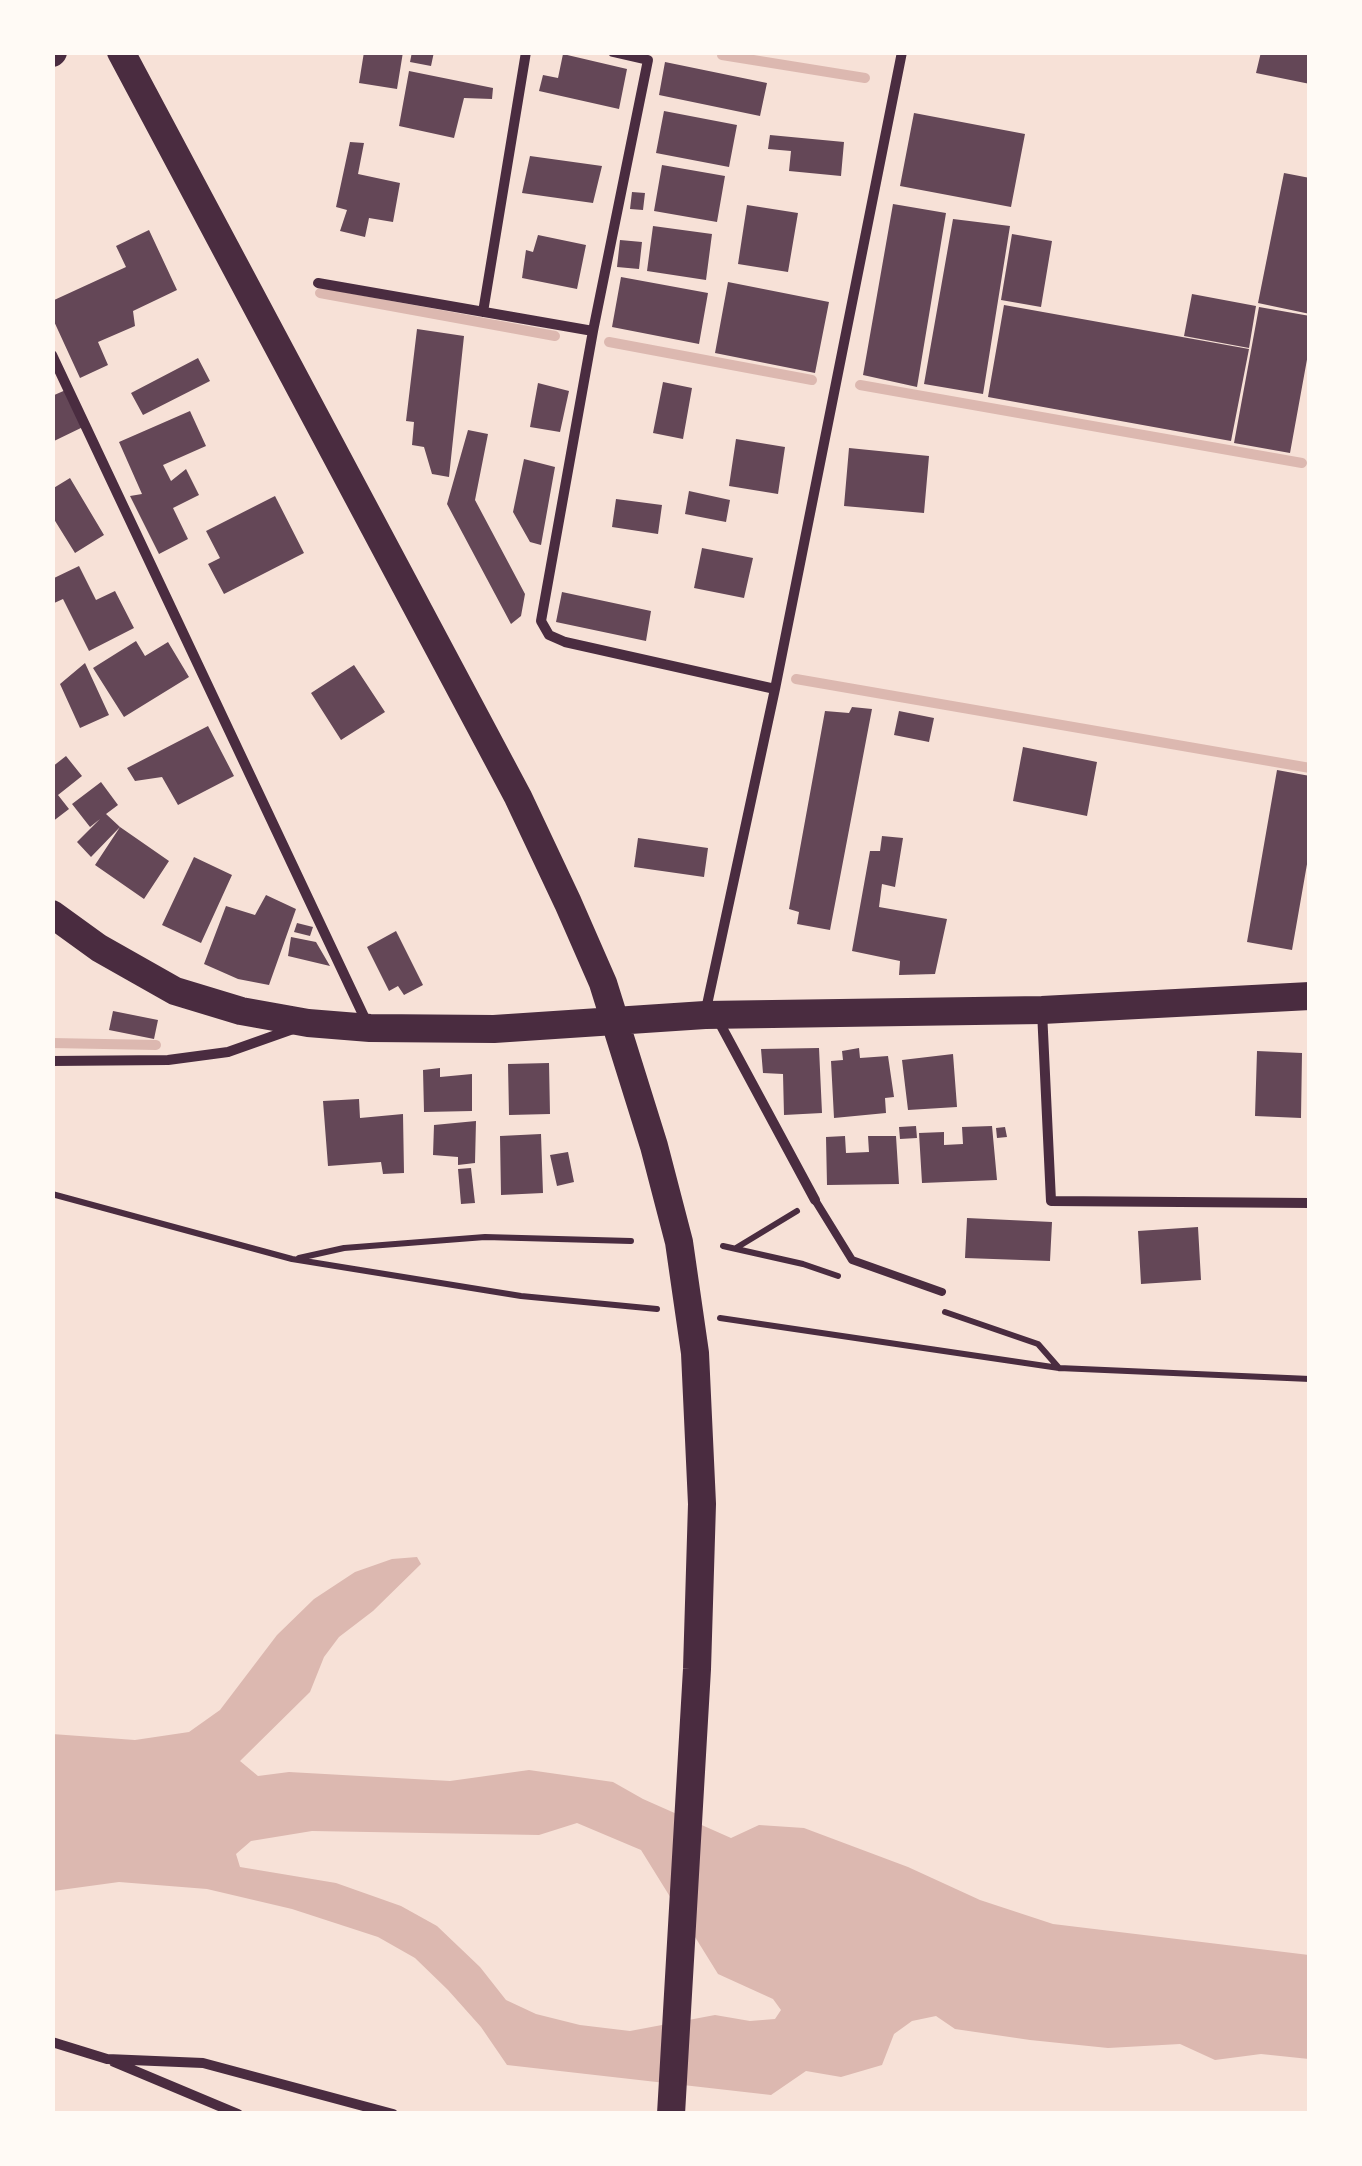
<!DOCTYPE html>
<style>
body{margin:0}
#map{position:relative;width:1362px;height:2166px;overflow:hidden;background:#f7e1d7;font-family:"Asap Condensed",sans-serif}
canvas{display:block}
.frame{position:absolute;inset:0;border:55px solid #fffaf5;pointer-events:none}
</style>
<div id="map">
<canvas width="1362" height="2166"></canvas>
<div class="frame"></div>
</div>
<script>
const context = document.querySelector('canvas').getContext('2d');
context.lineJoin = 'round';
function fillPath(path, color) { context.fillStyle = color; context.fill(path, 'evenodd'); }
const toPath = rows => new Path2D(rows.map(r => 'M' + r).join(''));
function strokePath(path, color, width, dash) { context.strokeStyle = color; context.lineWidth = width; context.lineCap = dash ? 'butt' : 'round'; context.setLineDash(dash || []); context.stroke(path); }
const water = toPath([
 [417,1557,421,1564,373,1611,339,1637,324,1657,310,1692,240,1761,258,1776,289,1772,450,1781,529,1770,613,1782,643,1799,731,1838,759,1825,804,1828,908,1867,980,1900,1053,1924,1309,1955,1309,2059,1261,2054,1215,2060,1180,2044,1108,2048,1030,2040,955,2029,936,2016,912,2021,894,2034,882,2065,841,2077,806,2071,771,2095,507,2065,481,2027,448,1990,415,1958,378,1937,292,1909,207,1889,119,1882,53,1891,52,1734,135,1740,189,1732,220,1710,277,1635,314,1599,355,1572,392,1559],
 [577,1823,641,1850,718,1974,773,1999,781,2010,775,2019,750,2021,715,2015,630,2031,580,2025,536,2014,506,2000,480,1967,437,1926,401,1906,336,1883,240,1867,236,1854,251,1841,312,1831,539,1835]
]);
const stream = toPath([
 [722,55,865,78],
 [320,293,555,336],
 [609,342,812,380],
 [860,385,1302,463],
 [796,679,1310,768],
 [52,1043,156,1045]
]);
const building = toPath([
 [364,52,403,52,397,89,359,83],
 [412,52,434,52,431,66,410,62],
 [1261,52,1310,52,1310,84,1256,73],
 [563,54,627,69,619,109,539,91,543,75,558,78],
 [665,62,767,83,760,116,659,95],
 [409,71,493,88,492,99,464,98,454,138,399,126],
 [664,111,737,125,729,167,656,153],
 [914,113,1025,134,1011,207,900,186],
 [770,135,844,142,841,176,789,171,791,151,768,149],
 [350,142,364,143,358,174,400,183,393,222,369,218,365,237,340,231,347,210,336,207],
 [530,156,602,166,593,203,522,193],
 [662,165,725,176,717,222,654,211],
 [1284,173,1310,178,1310,314,1258,303],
 [632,192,645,193,643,210,630,209],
 [893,204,946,213,917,387,863,375],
 [747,205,798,213,788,272,738,264],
 [953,219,1010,226,983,394,924,384],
 [653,226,712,234,706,280,647,271],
 [149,230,177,290,133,311,135,326,98,342,108,365,80,378,52,317,52,301,126,267,116,246],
 [1012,234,1052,241,1041,307,1001,300],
 [538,235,586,245,577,289,522,278,526,250,533,252],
 [620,240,642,242,639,269,617,267],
 [621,277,708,293,699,344,612,327],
 [728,282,829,302,815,373,715,353],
 [1192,294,1256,306,1249,348,1184,336],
 [1004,305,1249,349,1231,441,988,397],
 [1259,307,1310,316,1310,343,1290,453,1234,443],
 [417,329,464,336,449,477,432,474,424,447,412,445,414,422,406,421],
 [198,358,210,381,143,415,131,393],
 [663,382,692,388,683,439,653,433],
 [538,383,569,391,560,432,530,427],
 [68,389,85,426,52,442,52,396],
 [190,411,206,446,163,465,171,481,186,469,199,495,173,508,188,539,159,554,130,496,142,494,119,442],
 [468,430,488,434,475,500,525,594,521,616,511,624,447,504],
 [736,439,785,447,778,494,729,486],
 [849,448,929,456,924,513,844,506],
 [524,459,555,467,541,545,530,542,513,512],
 [70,478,104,535,75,553,52,516,52,489],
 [689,491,730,500,726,522,685,514],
 [275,496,304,553,224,594,208,564,220,558,206,531],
 [616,499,662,505,658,534,612,527],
 [702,548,753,558,744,598,694,588],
 [79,566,96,600,115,591,134,628,89,651,63,599,52,604,52,579],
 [562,592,651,611,646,641,556,622],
 [136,641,145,656,168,642,189,677,124,717,93,668],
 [85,663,109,715,80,728,60,684],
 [354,665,385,712,341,740,311,693],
 [852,707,872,709,830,930,797,924,799,912,789,909,825,711,849,713],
 [899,711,934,718,929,742,894,735],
 [208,726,234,776,178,805,162,777,135,781,127,768],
 [1023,747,1097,762,1087,816,1013,801],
 [66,756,82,776,58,795,69,809,52,822,52,767],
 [1277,770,1310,776,1310,847,1292,950,1247,942],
 [101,782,118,805,106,814,120,827,91,857,77,842,100,819,90,827,72,804],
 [120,827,169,861,144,899,95,865],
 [882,836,903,838,895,887,882,884,879,907,947,919,935,974,899,975,900,961,852,951,870,851,880,851],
 [638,838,708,848,704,877,634,867],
 [194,857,232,875,201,943,162,925],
 [266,895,296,909,269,985,238,979,204,964,226,906,255,915],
 [297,923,313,927,310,936,294,932],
 [396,931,423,985,404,995,398,986,389,991,367,947],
 [291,937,316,942,330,966,288,956],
 [113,1011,158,1020,154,1039,109,1030],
 [819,1048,822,1113,784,1115,783,1074,763,1073,761,1049],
 [859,1048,860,1058,888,1056,894,1097,885,1098,886,1113,834,1118,831,1061,843,1060,842,1051],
 [1257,1051,1302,1053,1301,1118,1255,1116],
 [953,1054,957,1107,908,1110,902,1060],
 [549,1063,550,1114,509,1115,508,1064],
 [440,1068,440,1077,472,1074,472,1111,424,1112,423,1070],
 [359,1099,360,1118,403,1114,404,1173,383,1174,381,1162,328,1166,323,1101],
 [476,1121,475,1163,458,1165,458,1157,433,1155,434,1125],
 [916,1126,917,1138,900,1139,899,1127],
 [992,1126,997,1180,922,1183,919,1133,944,1132,944,1145,963,1144,962,1127],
 [1005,1127,1007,1137,997,1138,996,1128],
 [541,1134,543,1193,501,1195,500,1136],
 [845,1136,846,1153,869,1152,868,1136,896,1136,899,1184,827,1185,826,1137],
 [568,1152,574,1182,557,1186,550,1155],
 [471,1168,475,1203,461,1204,458,1169],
 [967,1218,1052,1222,1050,1261,965,1258],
 [1198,1227,1201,1280,1141,1284,1138,1231]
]);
const path = toPath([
 [52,1194,292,1259,521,1296,657,1309],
 [723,1246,803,1264,838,1276],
 [736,1248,797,1211],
 [299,1258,344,1248,485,1237,631,1241],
 [945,1312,1038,1344,1059,1368],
 [720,1318,1059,1368,1310,1379]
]);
const service = toPath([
 [815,1200,852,1260,942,1292]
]);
const minor = toPath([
 [613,52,648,60,593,331,541,621,549,635,565,642,775,689],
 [318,283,593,331],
 [483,312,526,52],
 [52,355,367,1023],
 [1042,1011,1051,1201,1310,1203],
 [705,1014,775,689,902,52],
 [718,1020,815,1200],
 [52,1061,168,1060,228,1052,293,1029],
 [52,2042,107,2059,203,2063,393,2114],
 [114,2062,238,2114]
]);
const trunk = toPath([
 [121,52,518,797,568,903,603,983,654,1146,679,1242,695,1353,702,1504,697,1669,671,2114],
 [52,53,53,52],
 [52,914,99,948,175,991,241,1011,308,1023,370,1028,494,1029,705,1015,1042,1010,1310,996]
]);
fillPath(water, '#dcb8b0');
strokePath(stream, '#dcb8b0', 10);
fillPath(building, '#644757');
strokePath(path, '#4a2c40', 6);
strokePath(service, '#4a2c40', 8);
strokePath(minor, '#4a2c40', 10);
strokePath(trunk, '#4a2c40', 28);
</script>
